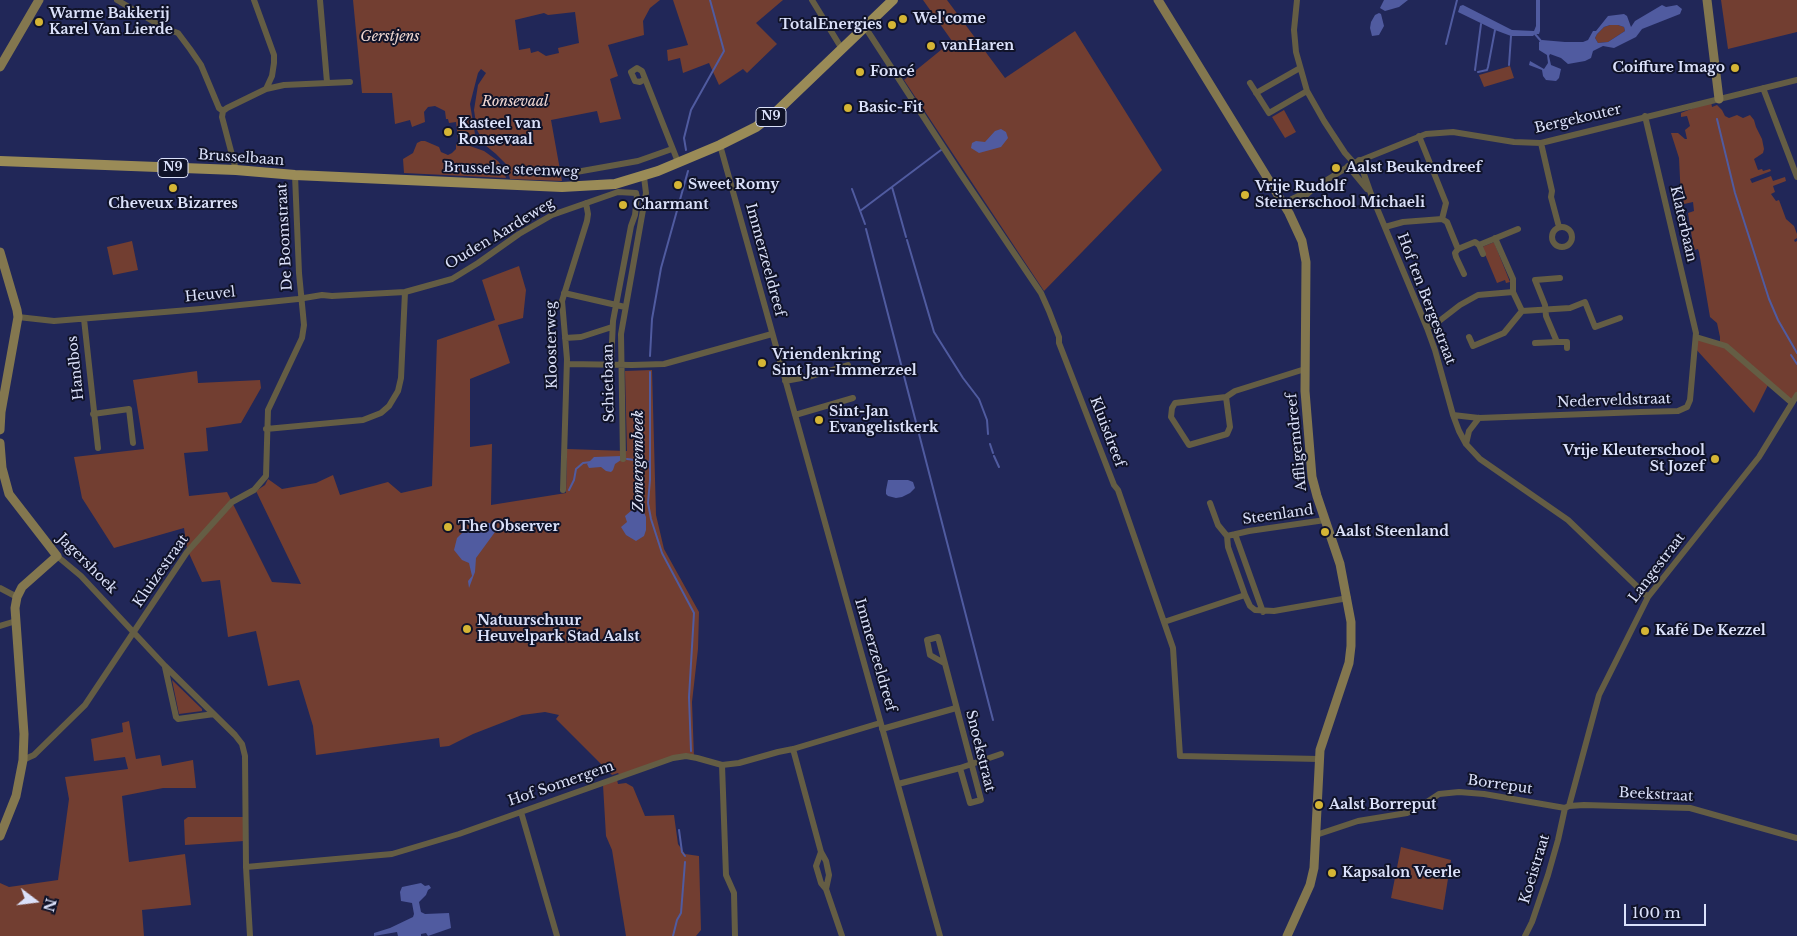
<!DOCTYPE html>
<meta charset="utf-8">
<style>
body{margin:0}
#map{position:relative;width:1797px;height:936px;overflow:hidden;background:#212758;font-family:"Libre Baskerville",serif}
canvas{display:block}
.north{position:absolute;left:10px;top:876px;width:50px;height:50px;-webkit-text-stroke:4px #101329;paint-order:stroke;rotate:105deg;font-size:14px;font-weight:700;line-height:20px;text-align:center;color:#dbe1fa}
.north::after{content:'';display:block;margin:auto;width:18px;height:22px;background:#dbe1fa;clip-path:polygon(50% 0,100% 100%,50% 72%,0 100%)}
.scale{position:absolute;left:1624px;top:904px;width:82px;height:22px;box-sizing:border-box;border:2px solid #dbe1fa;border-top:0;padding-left:6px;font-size:15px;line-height:18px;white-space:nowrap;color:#dbe1fa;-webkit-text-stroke:4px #101329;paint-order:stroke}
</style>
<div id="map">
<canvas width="1797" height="936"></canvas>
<div class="north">N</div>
<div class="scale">100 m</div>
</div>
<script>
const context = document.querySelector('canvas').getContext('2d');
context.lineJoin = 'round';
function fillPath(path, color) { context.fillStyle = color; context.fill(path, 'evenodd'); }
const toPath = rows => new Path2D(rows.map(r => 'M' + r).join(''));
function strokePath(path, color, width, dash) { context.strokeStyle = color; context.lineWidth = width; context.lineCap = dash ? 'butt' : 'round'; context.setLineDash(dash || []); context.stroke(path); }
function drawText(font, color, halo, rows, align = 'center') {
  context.font = font + ' "Libre Baskerville",serif'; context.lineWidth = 4; context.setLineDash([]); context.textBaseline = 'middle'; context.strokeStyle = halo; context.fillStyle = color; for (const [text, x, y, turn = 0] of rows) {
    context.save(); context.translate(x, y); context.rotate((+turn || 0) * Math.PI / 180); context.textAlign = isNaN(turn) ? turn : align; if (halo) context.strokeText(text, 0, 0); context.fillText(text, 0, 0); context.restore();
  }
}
const green = toPath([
 [353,0,660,0,650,8,643,21,644,35,608,45,618,76,610,79,621,119,600,123,597,111,551,120,562,181,510,179,506,164,496,154,485,145,477,130,474,110,478,85,486,73,481,69,478,73,470,104,475,134,474,142,458,140,456,122,449,123,448,119,446,119,445,111,435,106,428,107,424,112,425,122,412,127,410,120,395,124,392,93,362,93],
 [575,12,579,43,558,48,559,53,546,56,538,51,531,53,530,48,519,50,515,20,544,13,548,15],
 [673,0,783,0,756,23,777,44,747,73,743,69,719,85,709,63,683,73,680,58,668,61,667,50,688,45],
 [923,0,947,0,1005,78,1075,31,1162,170,1044,291,904,80,952,41],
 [1721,0,1797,0,1797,32,1728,49],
 [1610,25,1618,25,1624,27,1625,31,1608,42,1598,43,1595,38,1597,34,1604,27],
 [1510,66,1514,78,1484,87,1479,75],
 [1711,101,1712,107,1717,105,1722,110,1725,116,1729,118,1737,115,1743,118,1750,115,1754,120,1756,127,1762,139,1764,149,1763,153,1754,159,1758,170,1762,169,1763,171,1770,169,1771,171,1750,179,1752,183,1771,176,1773,181,1785,177,1786,181,1773,186,1775,192,1771,194,1776,201,1779,200,1786,219,1794,226,1797,234,1797,238,1794,240,1795,242,1797,241,1797,395,1792,403,1769,383,1754,413,1694,347,1696,337,1720,343,1720,337,1717,323,1710,317,1699,252,1698,249,1695,250,1693,244,1688,213,1694,211,1693,202,1684,204,1683,199,1681,199,1679,158,1671,133,1678,133,1685,139,1687,139,1685,130,1690,126,1687,116,1681,117,1681,113],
 [1284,110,1296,132,1285,138,1272,117],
 [421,141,425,141,439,147,441,152,448,155,452,153,456,149,456,144,470,146,484,151,498,161,503,168,506,178,404,173,403,159,413,153,417,143],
 [132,241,138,270,113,275,107,247],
 [1494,242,1510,282,1506,283,1505,280,1497,283,1482,247],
 [519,266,526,290,523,318,498,325,510,363,470,379,470,447,492,444,491,505,566,493,567,449,627,451,625,371,652,370,656,515,664,549,699,612,698,649,692,702,694,757,677,758,621,777,618,773,612,775,556,719,559,715,545,712,522,715,473,734,449,746,440,747,439,738,316,755,313,726,299,680,268,686,256,631,228,637,220,580,202,582,187,549,184,528,114,548,82,498,74,457,144,449,133,380,197,371,198,383,260,380,261,388,241,423,206,428,208,451,184,453,189,496,227,492,272,582,301,584,256,491,265,485,268,479,282,489,316,483,333,475,340,495,388,482,401,493,432,486,437,340,495,320,482,280],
 [172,680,202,709,202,711,179,714],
 [129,721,136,759,160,755,162,766,193,760,196,788,163,788,122,796,129,862,185,854,191,905,142,910,144,936,0,936,0,883,9,887,58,880,69,799,65,777,128,769,125,757,94,761,91,739,123,732,122,723],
 [617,780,618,784,626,783,633,787,645,816,674,815,678,844,685,854,699,856,701,930,696,936,626,936,612,850,606,836,603,785],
 [188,817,243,817,244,841,185,845,184,820],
 [1401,847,1451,860,1443,910,1391,898]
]);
const water = toPath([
 [1384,0,1408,0,1399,7,1385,11,1380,8],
 [1536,0,1540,0,1540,31,1539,34,1535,34,1533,36,1511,36,1495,30,1458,12,1460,6,1463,5,1512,30,1534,31,1536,26],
 [1662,5,1666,7,1677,5,1682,9,1680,14,1642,29,1636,37,1614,48,1603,46,1593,51,1591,58,1585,61,1568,64,1561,58,1550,54,1549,56,1551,65,1561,69,1559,78,1556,81,1546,80,1543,76,1542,70,1529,65,1530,61,1544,69,1548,63,1547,55,1539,50,1539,42,1542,40,1565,42,1583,42,1588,40,1593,31,1596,31,1608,16,1624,14,1627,16,1631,27,1635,21],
 [1610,25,1618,25,1624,27,1625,31,1608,42,1598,43,1595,38,1597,34,1604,27],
 [1379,13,1381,14,1384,26,1379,35,1372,36,1370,28,1371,22,1375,15],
 [1001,129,1006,132,1008,138,1001,147,979,153,971,148,972,143,976,141,985,142,995,131],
 [621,456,621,460,615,464,613,470,611,472,606,471,601,467,589,468,587,464,594,457],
 [888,480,908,480,913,482,915,488,910,493,902,497,896,498,888,496,886,494,886,490],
 [639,509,643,510,646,517,646,530,644,536,636,541,626,535,621,527,627,522,625,516,632,510],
 [484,523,490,523,494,527,495,532,476,558,475,572,469,588,468,581,472,576,469,563,462,560,454,550,457,538,464,531],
 [421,883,425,886,429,885,431,888,428,890,426,895,419,902,421,912,425,914,449,913,451,928,428,936,426,933,421,934,421,936,398,936,397,932,374,936,374,933,390,928,413,917,414,914,412,903,401,901,400,892,402,887]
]);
const stream = toPath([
 [1535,34,1541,41],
 [1446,44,1457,0],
 [1509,65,1511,36],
 [1475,70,1481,24],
 [1478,72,1487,70,1488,67,1495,30],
 [1717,119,1735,193,1769,299,1778,320,1797,353],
 [686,150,684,138,691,110,724,51,710,0],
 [892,187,906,237],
 [852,189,865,224],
 [860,211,941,150],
 [866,229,993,720],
 [907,240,934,332,963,378,979,399,987,420,988,434],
 [1791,355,1797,364],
 [650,356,652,319,661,268,688,171],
 [650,372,650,480,648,503,651,519,662,553,694,613,689,697,691,751],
 [990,444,993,453],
 [994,456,999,467],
 [627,459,650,462],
 [569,490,574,480,576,469,583,463,591,462],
 [679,830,682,852,685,856],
 [673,936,677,920,681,913,685,862]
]);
const street = toPath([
 [117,0,166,29,178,33,190,49,201,65,219,108,223,111,222,117,236,170],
 [320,0,327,82],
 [812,0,842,49],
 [1297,0,1294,30,1296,52,1307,91,1324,121,1345,153,1354,163],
 [865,27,960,173,1041,293,1049,311,1059,337,1059,343,1114,485,1118,490,1173,648,1180,756,1319,759],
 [645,79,640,82,635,81,631,72,637,68,642,71,678,162],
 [1250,83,1269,113,1307,91],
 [1763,88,1797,177],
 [266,89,284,85,350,82],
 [1256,93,1300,68],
 [223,111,227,108,266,89,272,76,274,63,274,55,254,0],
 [1419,136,1446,203,1442,219],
 [1541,143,1552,191,1551,197,1559,227],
 [720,145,940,936],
 [1359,160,1371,194,1427,328,1435,350,1453,415,1459,431,1466,444,1480,459,1568,520,1648,597],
 [1348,166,1367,189],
 [565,174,638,161,672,149],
 [1285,207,1295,205,1314,188,1354,163,1426,134,1453,132,1514,142,1541,143,1797,80],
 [1285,207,1292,199,1309,191],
 '1552 237a10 10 0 1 1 20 0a10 10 0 1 1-20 0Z',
 [1385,227,1403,222,1442,219,1447,222,1458,249,1475,242,1479,245,1483,254],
 [1495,238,1513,279,1513,292,1522,311,1570,308,1585,302,1595,327,1620,318],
 [1479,245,1518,229],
 [1458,249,1455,253,1456,257,1464,274],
 [1560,278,1535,280,1545,305,1546,316,1557,342,1567,342,1567,348],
 [564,293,625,307],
 [18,317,54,321,201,309,298,299,322,295,332,296,405,292,452,279,478,263,519,234,552,215,618,192,636,193],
 [84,319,98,448],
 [1427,328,1438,322,1460,305,1478,295,1513,292],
 [1469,337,1473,346,1504,333,1522,311],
 [1696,337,1726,346,1792,403],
 [565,338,581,337,612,327],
 [1535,343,1557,342],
 [567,364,632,365,664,364,772,334],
 [611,365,613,321,631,226,635,215,637,197,636,193],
 [785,381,812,376,848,365],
 [1226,397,1230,427,1227,434,1189,445,1171,417,1172,408,1175,403,1226,397,1235,391,1305,369],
 [93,414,129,409,133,443],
 [795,415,853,398],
 [1453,415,1479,418,1641,412,1678,411,1687,407,1690,400,1696,333,1645,116],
 [266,429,363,420,381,413,389,406,398,391,401,378,405,292],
 [1466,444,1469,431,1479,418],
 [623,459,621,334,646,193,644,177],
 [563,490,567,359,562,301,587,221,588,214,586,203],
 [1210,503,1218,525,1227,536,1249,531,1325,520],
 [1235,534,1263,612],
 [1227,536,1228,547,1245,595,1250,606,1255,610,1274,611,1348,598],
 [57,556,81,576,165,666,235,735,242,744,245,756,246,867,250,936],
 [0,588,17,597],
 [1164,622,1245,595],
 [0,626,16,621],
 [944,663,930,655,927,640,938,637,981,800,970,803,960,768],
 [165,667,176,717,178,719,214,714],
 [882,729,956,708],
 [793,749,821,852,826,861,829,875,826,889],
 [23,760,34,755,85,705,187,552,232,502,254,490,266,476,268,410,302,338,304,325,299,273,295,175],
 [722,765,726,875,734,893,735,936],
 [898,784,960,768,1001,754],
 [1569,806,1599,695,1648,597,1759,457,1797,395],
 [521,812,557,936],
 [1316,835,1358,821,1407,813,1418,808,1439,794,1459,792,1484,794,1565,808,1569,806,1584,805,1690,808,1797,838],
 [821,852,816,866,821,883,826,889,842,936],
 [246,867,392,854,459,834,673,758,686,756,697,758,722,765,739,763,778,752,793,749,880,723],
 [1525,936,1532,922,1548,875,1558,840,1565,808]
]);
const secondary = toPath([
 [1158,0,1289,213,1302,241,1306,262,1305,391,1312,477,1317,496,1340,564,1351,622,1351,646,1349,663,1320,750,1314,868,1310,885,1287,936],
 [1707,0,1719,99],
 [0,67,39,0],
 [0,252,17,310,18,317,1,412,0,430],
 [0,443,2,468,9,494,57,556,22,587,17,597,15,608,24,734,23,760,16,796,0,836]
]);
const primary = toPath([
 [0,161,236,170,295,175,562,187,615,184,658,171,720,145,756,127,777,111,893,0]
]);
const markers = [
 [903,19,5,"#d5b535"],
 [39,22,5,"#d5b535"],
 [892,25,5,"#d5b535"],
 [931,46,5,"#d5b535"],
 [1735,68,5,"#d5b535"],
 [860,72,5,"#d5b535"],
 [848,108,5,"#d5b535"],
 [448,132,5,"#d5b535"],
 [1336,168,5,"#d5b535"],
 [678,185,5,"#d5b535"],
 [173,188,5,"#d5b535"],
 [1245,195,5,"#d5b535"],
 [623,205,5,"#d5b535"],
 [762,363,5,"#d5b535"],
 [819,420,5,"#d5b535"],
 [1715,459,5,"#d5b535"],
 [448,527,5,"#d5b535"],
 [1325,532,5,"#d5b535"],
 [467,629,5,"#d5b535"],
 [1645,631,5,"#d5b535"],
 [1319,805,5,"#d5b535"],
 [1332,873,5,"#d5b535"]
];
const shields = [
 [771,117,30],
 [173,168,30]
];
const shieldNames = [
 ["N9",771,117],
 ["N9",173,168]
];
const poiNames = [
 ["Warme Bakkerij",49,14],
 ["Karel Van Lierde",49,30],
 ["Wel'come",913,19],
 ["TotalEnergies",882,25,"right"],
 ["vanHaren",941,46],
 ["Coiffure Imago",1725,68,"right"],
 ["Foncé",870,72],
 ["Basic-Fit",858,108],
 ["Kasteel van",458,124],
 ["Ronsevaal",458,140],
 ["Aalst Beukendreef",1346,168],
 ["Sweet Romy",688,185],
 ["Vrije Rudolf",1255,187],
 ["Steinerschool Michaeli",1255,203],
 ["Cheveux Bizarres",173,204,"center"],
 ["Charmant",633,205],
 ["Vriendenkring",772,355],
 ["Sint Jan-Immerzeel",772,371],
 ["Sint-Jan",829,412],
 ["Evangelistkerk",829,428],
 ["Vrije Kleuterschool",1705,451,"right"],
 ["St Jozef",1705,467,"right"],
 ["The Observer",458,527],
 ["Aalst Steenland",1335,532],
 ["Natuurschuur",477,621],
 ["Heuvelpark Stad Aalst",477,637],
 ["Kafé De Kezzel",1655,631],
 ["Aalst Borreput",1329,805],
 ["Kapsalon Veerle",1342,873]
];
const parkNames = [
 ["Gerstjens",390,37],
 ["Ronsevaal",515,102]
];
const streetNames = [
 ["Bergekouter",1578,119,-13],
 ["Brusselbaan",241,158,4],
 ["Brusselse steenweg",511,170,2],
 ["Klaterbaan",1683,224,77],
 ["Ouden Aardeweg",500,234,-31],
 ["De Boomstraat",285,237,-93],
 ["Immerzeeldreef",765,260,75],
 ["Heuvel",210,295,-6],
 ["Hof ten Bergestraat",1426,299,69],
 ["Kloosterweg",552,345,-91],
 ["Handbos",76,368,-96],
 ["Schietbaan",609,383,-91],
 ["Nederveldstraat",1614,401,-2],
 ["Kluisdreef",1107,432,69],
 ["Affligemdreef",1297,442,-96],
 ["Steenland",1278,515,-8],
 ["Jagershoek",87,564,45],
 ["Langestraat",1657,568,-53],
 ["Kluizestraat",161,571,-55],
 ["Immerzeeldreef",875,655,74],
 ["Snoekstraat",980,751,76],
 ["Hof Somergem",561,784,-19],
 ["Borreput",1500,785,8],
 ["Beekstraat",1656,795,3],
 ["Koeistraat",1535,869,-73]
];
const waterNames = [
 ["Zomergembeek",639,461,-90]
];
fillPath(green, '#723e31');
fillPath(water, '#505ba0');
strokePath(stream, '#505ba0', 2);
strokePath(street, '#645d44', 6);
strokePath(secondary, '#83774f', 9);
strokePath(primary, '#9a8b57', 10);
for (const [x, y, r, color] of markers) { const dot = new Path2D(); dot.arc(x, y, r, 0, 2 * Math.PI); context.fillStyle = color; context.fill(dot); strokePath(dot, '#101329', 2); }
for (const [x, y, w] of shields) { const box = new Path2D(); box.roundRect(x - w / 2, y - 9.5, w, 19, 4); context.fillStyle = '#101329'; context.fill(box); strokePath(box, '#dbe1fa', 1); }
drawText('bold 12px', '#dbe1fa', null, shieldNames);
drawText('bold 14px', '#dbe1fa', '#101329', poiNames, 'left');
drawText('italic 14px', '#efd7d1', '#101329', parkNames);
drawText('14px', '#dbe1fa', '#101329', streetNames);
drawText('italic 15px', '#dce1f6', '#101329', waterNames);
</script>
